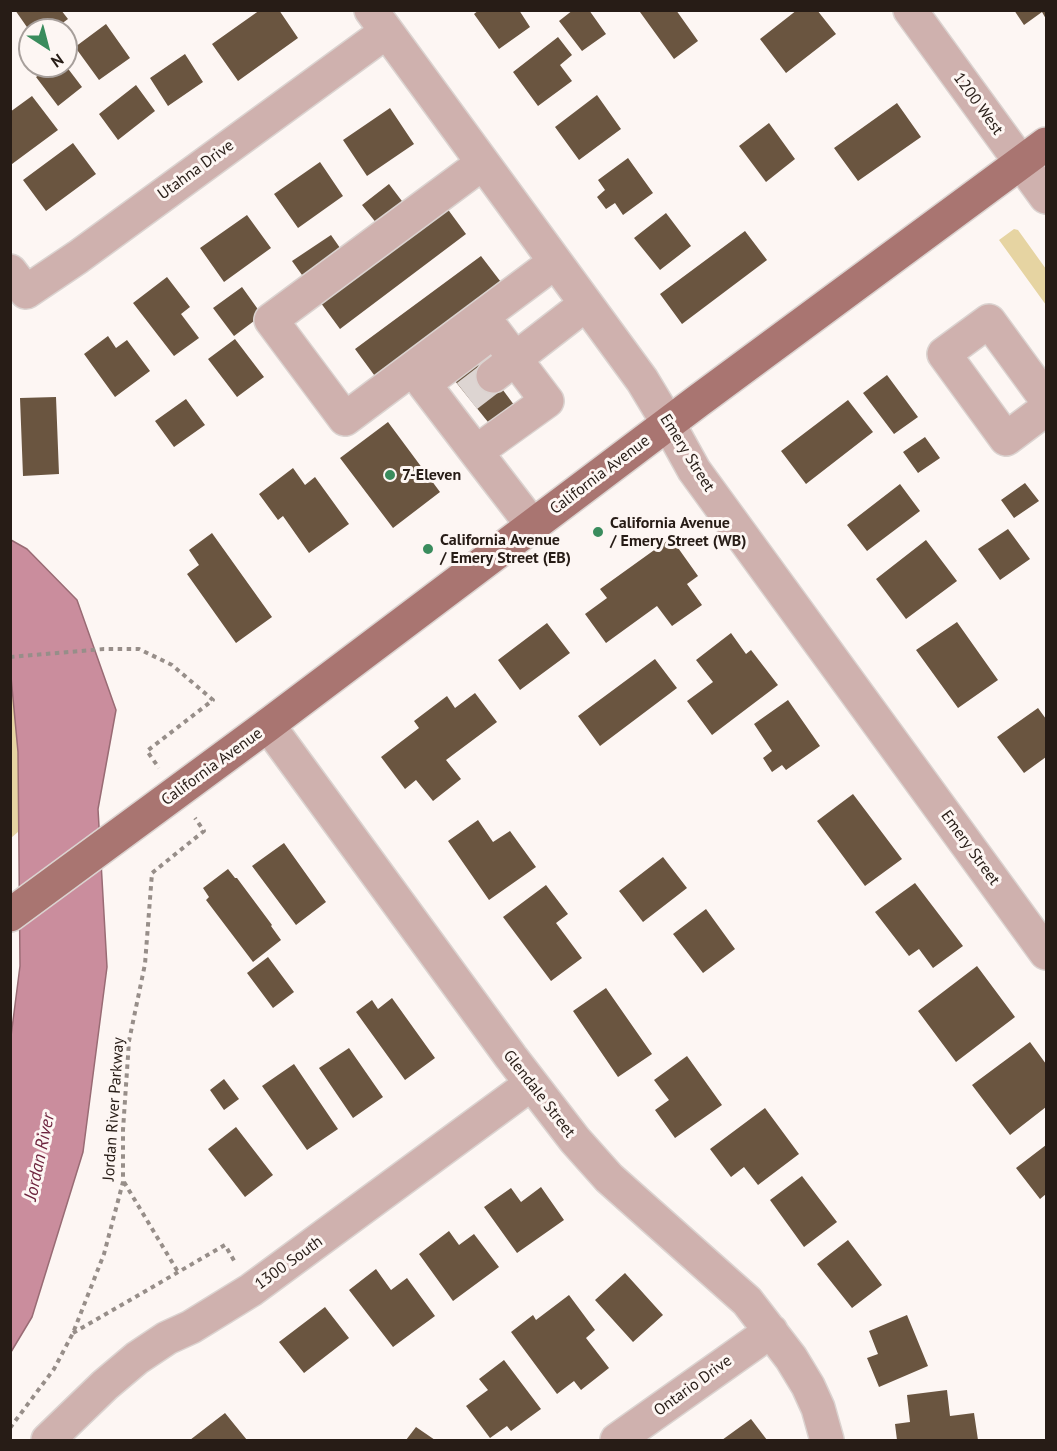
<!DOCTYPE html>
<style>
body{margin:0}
#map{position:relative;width:1057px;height:1451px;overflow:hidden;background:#fdf6f3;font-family:"PT Sans",sans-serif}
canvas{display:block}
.frame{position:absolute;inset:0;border:12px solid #271c16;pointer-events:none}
.north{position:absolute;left:18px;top:18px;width:60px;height:60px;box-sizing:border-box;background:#fdf6f3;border:2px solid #a79f9b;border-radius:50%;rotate:144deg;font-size:16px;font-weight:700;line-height:24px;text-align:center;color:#271c16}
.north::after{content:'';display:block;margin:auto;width:21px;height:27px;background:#3a8c5d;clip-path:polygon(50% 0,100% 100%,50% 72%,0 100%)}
</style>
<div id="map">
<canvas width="1057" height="1451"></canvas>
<div class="frame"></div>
<div class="north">N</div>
</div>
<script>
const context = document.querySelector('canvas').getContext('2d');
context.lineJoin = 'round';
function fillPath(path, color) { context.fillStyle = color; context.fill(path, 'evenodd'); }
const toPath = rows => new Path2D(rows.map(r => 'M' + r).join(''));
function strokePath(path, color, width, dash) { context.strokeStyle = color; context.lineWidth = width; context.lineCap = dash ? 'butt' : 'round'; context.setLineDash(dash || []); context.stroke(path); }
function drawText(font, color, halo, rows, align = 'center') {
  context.font = font + ' "PT Sans",sans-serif'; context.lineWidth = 6; context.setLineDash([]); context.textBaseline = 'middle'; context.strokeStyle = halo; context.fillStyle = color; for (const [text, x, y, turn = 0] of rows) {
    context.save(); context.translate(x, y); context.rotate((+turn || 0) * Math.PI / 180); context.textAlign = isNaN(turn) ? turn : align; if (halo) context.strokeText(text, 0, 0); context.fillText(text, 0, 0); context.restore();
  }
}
const green = toPath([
 [1014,229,1018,230,1046,269,1046,305,999,240],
 [10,666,18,752,18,832,11,838]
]);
const water = toPath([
 [11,540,27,549,77,600,116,710,98,809,107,967,83,1152,32,1317,11,1352,10,1044,20,966,18,752,10,666,11,540]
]);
const building = toPath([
 [15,10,61,10,68,19,53,30,29,30],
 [260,10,279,10,298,38,238,81,212,44],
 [479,10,519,10,530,27,499,49,474,14],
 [573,10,589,10,606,34,582,51,559,21],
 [642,10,676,10,698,41,674,59,640,12],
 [797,10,817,10,836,34,786,73,760,39],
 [1014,10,1046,10,1046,19,1042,12,1024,25],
 [106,24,130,58,99,80,75,47],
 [558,37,572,55,560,65,572,81,538,106,513,72],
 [185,54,203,82,168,106,150,78],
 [51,66,66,66,82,87,58,106,36,77],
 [136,85,155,111,118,140,99,114],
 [597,95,621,129,579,160,555,127],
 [32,96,58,130,12,164,10,162,10,112],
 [897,103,921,137,858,181,834,148],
 [390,108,414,144,367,176,343,140],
 [769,123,795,159,766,182,739,146],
 [73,143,96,174,46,211,23,180],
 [628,158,653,193,623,215,615,203,606,209,597,197,605,190,598,180],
 [320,162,343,196,298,228,274,194],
 [389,184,408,209,381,229,362,205],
 [441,200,466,234,340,329,315,295],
 [666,213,691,246,660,270,634,238],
 [247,215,271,248,224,282,200,248],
 [745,231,767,260,682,324,660,294],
 [331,235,345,255,307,282,292,261],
 [481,256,507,290,380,383,355,349],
 [167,277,190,307,181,314,199,338,174,356,133,303],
 [242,287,262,315,234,336,213,308],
 [108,336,116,348,127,340,150,371,115,397,84,354],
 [235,339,264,377,237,397,208,359],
 [477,355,520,413,496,432,451,376],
 [887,375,918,417,894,434,863,393],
 [56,397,59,474,23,476,20,398],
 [186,399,205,425,174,447,155,421],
 [848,400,873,432,806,484,781,451],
 [388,422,440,492,393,528,340,458],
 [925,437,940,458,918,473,903,452],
 [293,468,305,485,315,477,349,524,309,553,283,516,278,520,259,494],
 [1025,483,1039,501,1014,518,1001,500],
 [900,484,920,511,867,551,847,525],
 [1008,529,1030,559,1000,580,978,549],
 [212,533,272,617,236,643,187,574,199,565,189,550],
 [671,538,698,576,687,584,702,605,672,626,657,606,606,643,585,614,607,598,600,589],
 [926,540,957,581,906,619,876,579],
 [957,622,998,680,958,708,916,650],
 [547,623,570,653,520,690,498,660],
 [731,633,746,654,751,650,778,685,712,735,687,701,713,682,696,660],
 [655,659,677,688,600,746,578,716],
 [475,693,497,722,446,760,461,779,433,801,416,780,405,789,381,757,419,728,414,721,447,696,455,708],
 [788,700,820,746,786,770,782,765,772,772,763,758,772,751,754,724],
 [1038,708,1046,719,1046,757,1024,773,997,737],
 [853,794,902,859,865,886,817,821],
 [478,820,493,842,510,831,536,867,489,900,448,841],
 [284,843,326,902,296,925,252,866],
 [663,857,687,888,643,922,619,891],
 [228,869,235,878,237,878,272,925,271,926,281,940,253,962,206,900,209,897,203,888],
 [915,883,963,946,933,968,919,949,909,956,875,912],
 [546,885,568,914,556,923,582,958,551,981,503,917],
 [706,909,735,949,703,973,673,934],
 [268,957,294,992,273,1008,247,973],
 [977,966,1015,1017,956,1062,918,1011],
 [606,988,652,1054,618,1077,573,1011],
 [392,998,435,1058,405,1080,356,1012,372,1000,378,1009],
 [1030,1042,1046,1064,1046,1107,1010,1135,972,1085],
 [349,1048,383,1097,353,1118,319,1068],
 [687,1056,722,1105,675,1138,655,1110,669,1100,654,1080],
 [294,1064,338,1129,307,1150,262,1086],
 [224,1079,239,1099,224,1110,210,1090],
 [765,1108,799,1154,758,1185,744,1167,731,1177,710,1149],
 [236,1127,273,1175,245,1197,208,1149],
 [1046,1145,1046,1194,1040,1199,1016,1168],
 [802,1176,837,1222,804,1247,770,1200],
 [541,1187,564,1220,517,1253,484,1207,511,1188,521,1202],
 [449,1231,459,1245,474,1234,499,1267,453,1301,419,1254],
 [848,1240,882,1285,852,1308,817,1264],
 [376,1269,391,1290,407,1278,435,1316,393,1347,349,1290],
 [625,1273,663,1315,633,1342,595,1300],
 [569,1295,595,1330,586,1338,609,1368,581,1390,574,1381,557,1394,511,1332,533,1315,536,1320],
 [325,1307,349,1338,304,1373,279,1342],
 [907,1315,928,1366,879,1387,867,1358,878,1354,869,1331],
 [504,1360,541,1409,511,1431,507,1426,490,1438,466,1406,488,1390,479,1379],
 [947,1390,950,1416,974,1413,978,1440,897,1440,895,1424,910,1422,907,1395],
 [225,1413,247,1440,190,1440],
 [751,1419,767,1440,722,1440],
 [416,1427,435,1440,406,1440]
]);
const minorTunnel = toPath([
 [467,396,493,376]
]);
const path = toPath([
 [10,657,104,649,139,649,172,665,213,700,147,751,159,768],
 [124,1182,178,1272],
 [73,1333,225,1245,236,1264],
 [10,1428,54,1369,73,1333,104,1254,123,1182,123,1130,129,1041,145,964,152,873,204,831,195,818]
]);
const minor = toPath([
 [371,10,642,380,668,423,694,470,1046,953],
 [910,10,1046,197],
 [483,163,271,320,345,419,555,262],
 [10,271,26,292,78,257,386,32],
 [493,376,586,304],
 [1046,399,989,321,944,354,1006,439,1046,409],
 [476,452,547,401,494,331,424,384,476,452,533,526],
 [268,725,511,1057,575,1140,609,1178,747,1301,791,1358,808,1386,818,1408,827,1440],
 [48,1440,105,1385,137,1358,167,1338,191,1327,251,1290,531,1084],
 [617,1440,771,1331]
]);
const major = toPath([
 [10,915,268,725,698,401,1046,144]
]);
const markers = [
 [390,475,6,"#3a8c5d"],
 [598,532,6,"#3a8c5d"],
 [428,549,6,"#3a8c5d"]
];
const streetNames = [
 ["1200 West",978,104,54],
 ["Utahna Drive",196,170,-36],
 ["Emery Street",687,453,58],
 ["California Avenue",600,475,-37],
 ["California Avenue",212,767,-36],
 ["Emery Street",970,848,54],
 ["Glendale Street",539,1094,52],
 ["Jordan River Parkway",114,1109,-86],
 ["1300 South",289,1263,-36],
 ["Ontario Drive",693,1386,-36]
];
const poiNames = [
 ["7-Eleven",402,475],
 ["California Avenue",610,523],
 ["/ Emery Street (WB)",610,541],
 ["California Avenue",440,540],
 ["/ Emery Street (EB)",440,558]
];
const waterNames = [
 ["Jordan River",40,1157,-78]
];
fillPath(green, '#e6d4a2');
fillPath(water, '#ca8d9d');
strokePath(water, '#996b74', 1.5);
fillPath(building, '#6a5540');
strokePath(minorTunnel, '#ddd5d2', 33, [33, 16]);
strokePath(minor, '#dbd3d0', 36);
strokePath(major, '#dbd3d0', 36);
strokePath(path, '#978e89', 4, [4.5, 4.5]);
strokePath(minor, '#cfb1ae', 33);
strokePath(major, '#a97571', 33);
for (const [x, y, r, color] of markers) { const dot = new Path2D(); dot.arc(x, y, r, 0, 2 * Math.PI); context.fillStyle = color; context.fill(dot); strokePath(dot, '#fdf6f3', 2); }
drawText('16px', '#271c16', '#fdf6f3', streetNames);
drawText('bold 16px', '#271c16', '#fdf6f3', poiNames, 'left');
drawText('italic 18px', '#6d233d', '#fdf6f3', waterNames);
</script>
